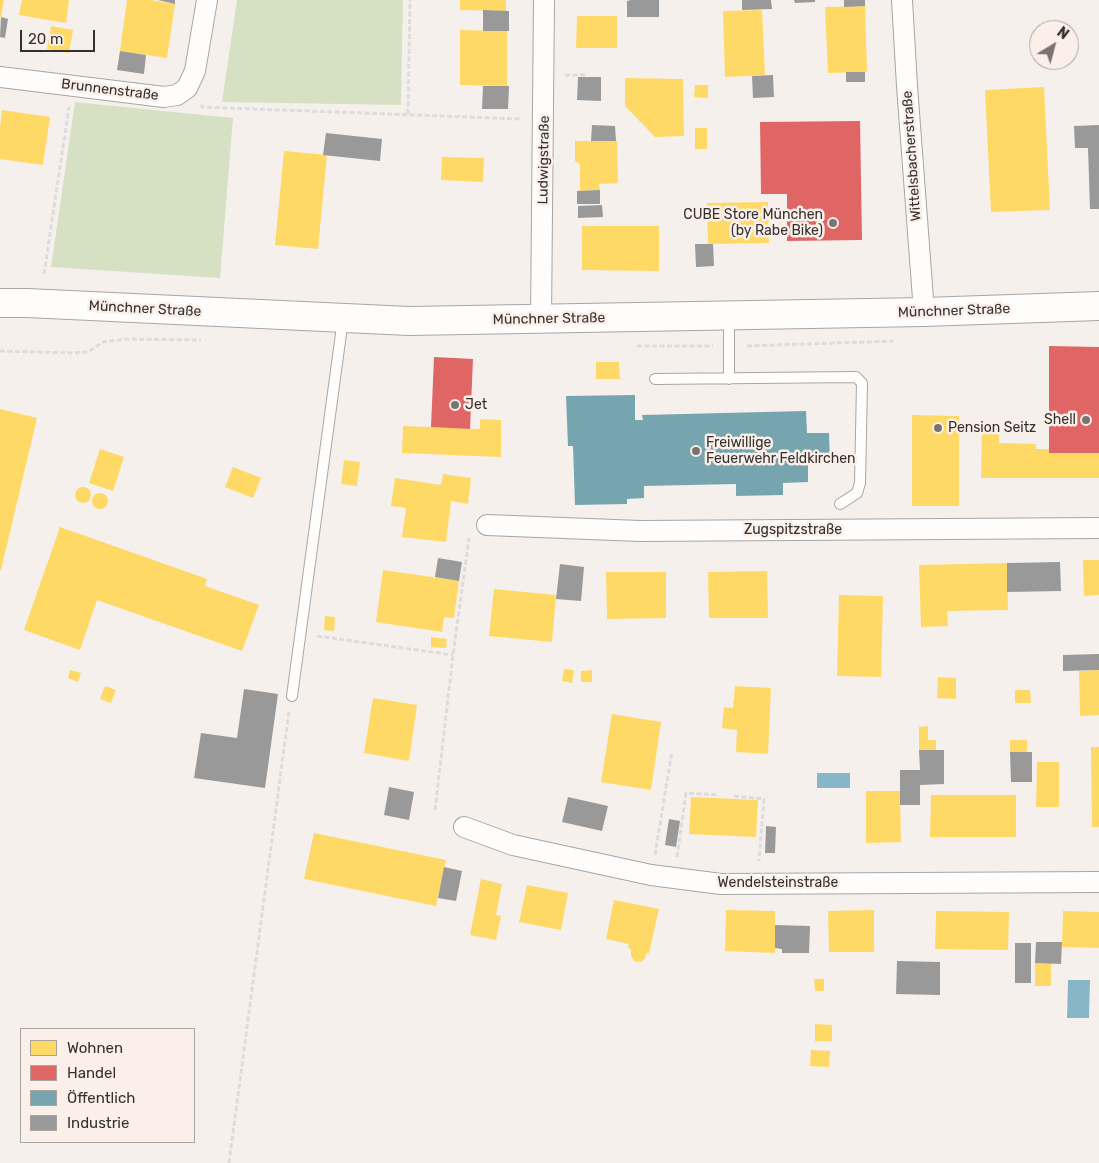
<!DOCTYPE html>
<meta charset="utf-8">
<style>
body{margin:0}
#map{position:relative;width:1099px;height:1163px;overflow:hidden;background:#f6f0ed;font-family:Rubik,sans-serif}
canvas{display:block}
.legend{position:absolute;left:20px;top:1028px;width:175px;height:115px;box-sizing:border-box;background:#faefe9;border:1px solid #aba39e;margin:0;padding:6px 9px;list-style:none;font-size:15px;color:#35312e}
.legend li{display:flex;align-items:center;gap:10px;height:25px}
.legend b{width:25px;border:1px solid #aba39e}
.north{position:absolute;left:1029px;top:20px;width:50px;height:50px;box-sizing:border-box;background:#faefe9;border:1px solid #aba39e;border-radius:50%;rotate:37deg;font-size:14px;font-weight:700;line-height:20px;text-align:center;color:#35312e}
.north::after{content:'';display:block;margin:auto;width:18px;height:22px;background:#797471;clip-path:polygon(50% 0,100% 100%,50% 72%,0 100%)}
.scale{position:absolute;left:20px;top:30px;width:75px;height:22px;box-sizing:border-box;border:2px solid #35312e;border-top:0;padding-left:6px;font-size:15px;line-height:18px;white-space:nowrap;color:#35312e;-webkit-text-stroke:4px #faefe9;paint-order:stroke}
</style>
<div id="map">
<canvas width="1099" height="1163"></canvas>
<ul class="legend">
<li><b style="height:14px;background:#ffd966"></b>Wohnen</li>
<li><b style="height:14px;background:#e06666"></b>Handel</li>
<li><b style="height:14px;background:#76a5af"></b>Öffentlich</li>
<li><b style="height:14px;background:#999"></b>Industrie</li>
</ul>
<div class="north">N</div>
<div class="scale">20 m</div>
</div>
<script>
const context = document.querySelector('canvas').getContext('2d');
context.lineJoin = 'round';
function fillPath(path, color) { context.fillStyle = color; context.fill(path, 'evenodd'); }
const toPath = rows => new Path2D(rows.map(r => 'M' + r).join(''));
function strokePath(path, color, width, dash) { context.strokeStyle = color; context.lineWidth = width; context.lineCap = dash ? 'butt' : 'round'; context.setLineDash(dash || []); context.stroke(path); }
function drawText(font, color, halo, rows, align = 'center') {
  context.font = font + ' Rubik,sans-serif'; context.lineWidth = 5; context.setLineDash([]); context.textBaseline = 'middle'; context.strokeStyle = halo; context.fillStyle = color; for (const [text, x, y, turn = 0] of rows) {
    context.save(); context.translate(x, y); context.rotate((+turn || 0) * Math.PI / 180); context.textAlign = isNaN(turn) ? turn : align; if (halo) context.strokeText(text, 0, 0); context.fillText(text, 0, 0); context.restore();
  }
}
const green = toPath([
 [237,0,403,0,401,105,222,102],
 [75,102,233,118,220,278,51,267]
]);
const water = toPath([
 [817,773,850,773,850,788,817,788],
 [1068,980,1090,980,1089,1018,1067,1018]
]);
const homes = toPath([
 [0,0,4,0,1,17,0,17],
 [22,0,69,0,66,23,19,15],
 [127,0,151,0,175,4,167,58,120,51],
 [460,0,506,0,506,11,460,10],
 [865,6,867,72,828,73,825,7],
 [762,10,765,75,725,77,723,11],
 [577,16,617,16,617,48,576,48],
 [51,26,73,30,69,53,47,49],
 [460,30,507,31,507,86,460,85],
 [625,78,683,79,684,136,655,137,625,106],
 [695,85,708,85,708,98,694,97],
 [1044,87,1050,210,991,212,985,90],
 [2,110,50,117,43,165,0,159,0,127],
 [695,128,707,128,707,149,695,149],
 [575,141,617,141,618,183,599,184,600,190,580,191,580,164,575,161],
 [284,151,327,155,318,249,275,245],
 [442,157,484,158,483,182,441,180],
 [768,202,769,243,708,244,707,203],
 [582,226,659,226,659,271,582,270],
 [596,362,619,362,620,379,596,379],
 [0,409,37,418,1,570,0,570],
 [912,415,959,416,959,506,912,506],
 [480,419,501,420,501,457,402,453,403,426,480,429],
 [982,430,999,431,999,443,1036,444,1036,449,1049,449,1049,453,1099,453,1099,478,981,478],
 [100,449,124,457,113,491,89,483],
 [344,460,360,462,357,486,341,484],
 [233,467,261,478,253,498,225,487],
 [443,474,471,478,468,504,451,501,446,542,402,537,406,508,391,506,395,478,441,485],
 '75 495a8 8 0 1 1 16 0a8 8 0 1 1-16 0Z',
 '92 501a8 8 0 1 1 16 0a8 8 0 1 1-16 0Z',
 [60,527,207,579,205,586,259,605,242,651,97,600,80,650,24,630],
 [1083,560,1099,560,1099,595,1084,596],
 [1007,563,1008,610,947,611,948,626,921,627,919,565],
 [383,570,459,581,454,618,444,617,442,632,376,622],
 [767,571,768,618,709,618,708,572],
 [606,572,666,572,666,618,607,619],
 [494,589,556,595,552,642,489,636],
 [839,595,883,596,881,677,837,676],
 [325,616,335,617,334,631,324,630],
 [431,637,447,639,446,648,431,647],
 [564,669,574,670,572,683,562,681],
 [70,670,81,673,78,682,68,678],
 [592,670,592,682,581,682,581,671],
 [1099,670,1099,715,1080,716,1079,671],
 [938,677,956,678,956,699,937,698],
 [105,686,116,690,111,703,100,699],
 [735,686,771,688,768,754,736,752,737,730,722,728,724,707,733,708],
 [1015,690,1030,690,1031,703,1015,703],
 [373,698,417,705,409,761,364,753],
 [612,714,661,722,651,790,601,782],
 [928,726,928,740,936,740,936,750,919,750,919,727],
 [1010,740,1027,740,1027,752,1010,752],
 [1091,747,1099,747,1099,827,1092,827],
 [1037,762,1059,762,1059,807,1036,807],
 [866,791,900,791,901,842,866,843],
 [931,795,1016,795,1016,837,930,837],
 [691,797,758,800,756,837,689,834],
 [314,833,446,860,436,906,304,879],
 [481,879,502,884,496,915,501,916,496,940,470,935],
 [527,885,568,893,561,930,519,922],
 [614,900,659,909,649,953,647,953,644,960,640,962,634,961,631,956,631,949,628,948,629,944,606,939],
 [726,910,775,911,775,953,725,951],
 [874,910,874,952,829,952,828,911],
 [936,911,1009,912,1008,950,935,949],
 [1063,911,1099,912,1099,948,1062,947],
 [1035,963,1051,963,1051,986,1035,986],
 [814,979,824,979,824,991,815,991],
 [815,1024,832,1025,832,1041,815,1041],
 [811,1050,830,1051,829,1067,810,1066]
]);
const shops = toPath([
 [860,121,862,240,787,241,787,194,761,194,760,122],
 [1049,346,1099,347,1099,453,1049,453],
 [434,357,473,359,470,429,431,427]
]);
const public = toPath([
 [635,395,635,420,643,420,642,415,806,411,807,433,829,433,830,463,808,463,808,482,783,483,783,495,736,496,736,484,644,486,644,498,627,499,627,504,575,505,573,446,568,446,566,396]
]);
const industry = toPath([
 [158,0,175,0,175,4],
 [631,0,659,0,659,17,627,17,627,1],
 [742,0,771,0,772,9,742,10],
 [794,0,815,0,815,2,795,3],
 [844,0,865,0,865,6,844,7],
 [483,10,509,11,509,31,483,31],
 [1,17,8,19,5,38,0,37],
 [120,51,146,55,144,74,117,70],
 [846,72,865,72,865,82,846,82],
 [773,75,774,97,753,98,752,76],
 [578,77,601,77,601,101,577,100],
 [483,86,509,86,508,109,482,109],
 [592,125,615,126,616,141,591,141],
 [1099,125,1099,209,1090,209,1088,148,1075,148,1074,126],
 [326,133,382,139,380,161,323,155],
 [600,190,600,204,577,204,577,191],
 [602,205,603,217,578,218,578,206],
 [695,244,713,244,714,266,696,267],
 [438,558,462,562,459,581,435,577],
 [1060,562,1061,591,1007,592,1007,563],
 [560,564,584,567,581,601,556,599],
 [1099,654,1099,670,1063,671,1063,655],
 [244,689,278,694,265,788,194,778,201,733,237,738],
 [919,750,944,750,944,784,920,785,920,805,900,805,900,770,920,770],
 [1010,752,1032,752,1032,782,1011,782],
 [389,787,414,792,409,820,384,815],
 [568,797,608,806,602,831,562,822],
 [669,819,680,821,676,847,665,845],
 [766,826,776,827,775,853,765,853],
 [444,867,462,871,456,901,438,898],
 [775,925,810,926,809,953,782,953,782,949,775,948],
 [1036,942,1062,942,1061,964,1035,963],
 [1015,943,1031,943,1031,983,1015,983],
 [897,961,940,962,940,995,896,994]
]);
const path = toPath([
 [565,75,586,75],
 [201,105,202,107,521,119],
 [408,114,410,0],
 [44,274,69,107],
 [637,346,713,346],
 [747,346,893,341],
 [0,351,73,353,88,352,103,342,125,339,201,340],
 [317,636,453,655],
 [734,796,764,799,759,861],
 [435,810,453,655,469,538],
 [655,855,672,751],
 [677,857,686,793,719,795],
 [229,1163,289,711]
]);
const lane = toPath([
 [729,316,729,379],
 [655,379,856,377,862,383,860,483,857,493,840,504],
 [292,696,343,319]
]);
const street = toPath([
 [902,0,907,86,924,312],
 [0,77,164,97,177,95,187,88,195,71,207,0],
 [541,319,544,0],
 [487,525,640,531,1099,528],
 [464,827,513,845,651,875,721,884,1099,882]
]);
const secondary = toPath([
 [0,303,27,303,409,321,924,312,1099,306]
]);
const markers = [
 [833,223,5,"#797471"],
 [455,405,5,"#797471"],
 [1086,420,5,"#797471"],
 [938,428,5,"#797471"],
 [696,451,5,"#797471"]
];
const streetNames = [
 ["Brunnenstraße",110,90,7],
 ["Wittelsbacherstraße",912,156,-94],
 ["Ludwigstraße",544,160,-89],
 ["Münchner Straße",145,309,3],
 ["Münchner Straße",954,311,-2],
 ["Münchner Straße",549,319,-1],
 ["Zugspitzstraße",793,530],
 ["Wendelsteinstraße",778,883]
];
const poiNames = [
 ["CUBE Store München",823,215,"right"],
 ["(by Rabe Bike)",823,231,"right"],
 ["Jet",465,405],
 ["Shell",1076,420,"right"],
 ["Pension Seitz",948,428],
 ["Freiwillige",706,443],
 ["Feuerwehr Feldkirchen",706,459]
];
fillPath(green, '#d6e1c3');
fillPath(water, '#87b6c8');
fillPath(homes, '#ffd966');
fillPath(shops, '#e06666');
fillPath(public, '#76a5af');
fillPath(industry, '#999');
strokePath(lane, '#a9a5a3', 12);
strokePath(street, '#a9a5a3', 22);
strokePath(secondary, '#a9a5a3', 30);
strokePath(path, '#dddcdb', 3, [5, 2.5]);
strokePath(lane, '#fefdfc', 10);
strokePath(street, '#fefdfc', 20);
strokePath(secondary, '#fefdfc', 28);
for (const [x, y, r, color] of markers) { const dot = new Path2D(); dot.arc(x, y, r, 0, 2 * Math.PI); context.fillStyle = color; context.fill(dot); strokePath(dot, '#faefe9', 2); }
drawText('14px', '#35312e', '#faefe9', streetNames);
drawText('14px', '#35312e', '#faefe9', poiNames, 'left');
</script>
